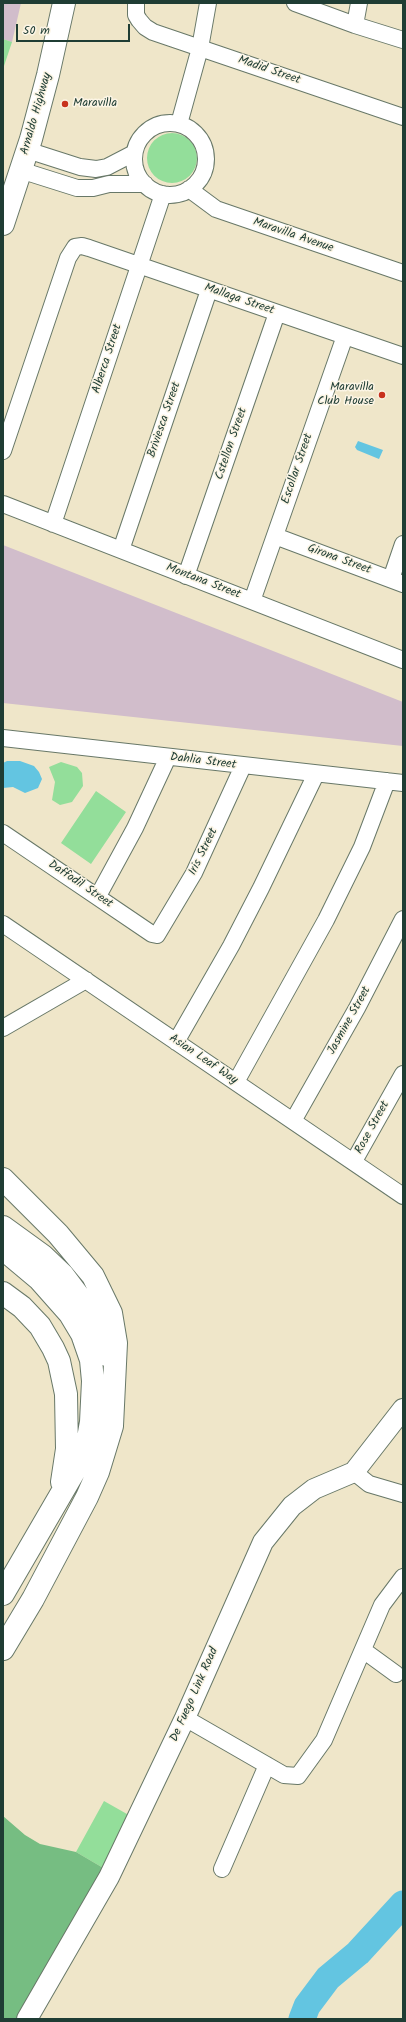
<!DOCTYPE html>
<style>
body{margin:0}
#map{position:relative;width:406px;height:2022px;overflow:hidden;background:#efe6c9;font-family:Kalam,sans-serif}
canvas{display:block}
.frame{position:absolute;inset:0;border:4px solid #1f3d34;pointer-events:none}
.scale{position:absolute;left:16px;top:24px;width:114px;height:18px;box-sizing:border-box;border:2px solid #1f3d34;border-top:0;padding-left:5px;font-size:12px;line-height:14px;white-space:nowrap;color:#1f3d34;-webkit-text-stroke:3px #fcf5e5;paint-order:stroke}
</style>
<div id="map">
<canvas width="406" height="2022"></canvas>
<div class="frame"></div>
<div class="scale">50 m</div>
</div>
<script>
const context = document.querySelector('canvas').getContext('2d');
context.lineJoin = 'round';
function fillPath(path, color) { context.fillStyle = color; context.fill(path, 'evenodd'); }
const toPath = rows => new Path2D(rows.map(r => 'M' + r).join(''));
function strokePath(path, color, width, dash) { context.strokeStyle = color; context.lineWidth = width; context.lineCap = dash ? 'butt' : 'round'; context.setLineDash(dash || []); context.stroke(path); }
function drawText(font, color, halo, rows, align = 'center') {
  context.font = font + ' Kalam,sans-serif'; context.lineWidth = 3; context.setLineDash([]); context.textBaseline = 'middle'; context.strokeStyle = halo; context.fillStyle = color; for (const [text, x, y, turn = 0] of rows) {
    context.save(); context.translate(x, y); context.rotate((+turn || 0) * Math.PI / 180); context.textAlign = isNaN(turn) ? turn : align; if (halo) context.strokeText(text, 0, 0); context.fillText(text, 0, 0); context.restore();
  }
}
const industrial = toPath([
 [3,3,21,3,12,42,3,39],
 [3,545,403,702,403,746,3,703]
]);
const green = toPath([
 [3,39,12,42,3,69],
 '147 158a25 25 0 1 1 50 0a25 25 0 1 1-50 0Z',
 [61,762,77,767,82,773,83,786,72,802,60,805,52,800,55,782,49,767],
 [96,791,126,812,91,864,61,843],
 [104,1801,134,1818,105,1869,76,1852]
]);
const forest = toPath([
 [3,1816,25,1835,40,1844,76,1852,105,1869,20,2019,3,2019]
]);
const water = toPath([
 [358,441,383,450,379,459,357,450,355,447],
 [7,761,20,761,34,766,39,772,42,779,38,788,25,793,13,787,3,788,3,763]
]);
const river = toPath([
 [302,2019,307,2006,328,1978,358,1953,403,1904]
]);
const minor = toPath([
 [136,3,136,15,139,20,145,27,153,32,403,117],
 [295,3,355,25,403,40],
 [355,25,359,3],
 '134 159a36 36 0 1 1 72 0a36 36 0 1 1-72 0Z',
 [179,124,200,48,208,3],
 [27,150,80,167,96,169,107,167,134,153],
 [20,170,77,188,93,188,109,184,145,184],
 [189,189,216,209,403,273],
 [3,451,68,258,75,247,82,246,89,248,403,356],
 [3,504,403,660],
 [53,524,163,194],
 [275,536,403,584],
 [121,550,209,290],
 [186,576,277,313],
 [391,579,403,544],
 [252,601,345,336],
 [3,738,403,783],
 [3,833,152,934,157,935,194,873,243,766],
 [98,896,135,828,168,757],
 [3,924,403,1196],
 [3,1028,86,980],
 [176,1042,231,946,261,888,316,774],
 [236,1082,326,920,362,847,387,781],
 [293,1121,357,1008,403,919],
 [354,1161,403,1074],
 [354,1472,369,1484,403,1494],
 [363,1650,396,1674],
 [185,1718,284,1775,298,1776,324,1740,382,1605,403,1577],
 [222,1869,267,1765]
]);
const tertiary = toPath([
 [27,2019,109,1877,185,1718,263,1542,292,1506,314,1489,354,1472,403,1409]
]);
const secondary = toPath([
 [3,224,31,139,48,75,64,3]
]);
const motorway = toPath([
 [3,1179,58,1234,93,1276,111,1313,116,1343,112,1426,98,1472,87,1497,33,1599,3,1649],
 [3,1227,43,1256,63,1275,93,1315,101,1333,109,1356],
 [3,1249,39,1279,70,1314,82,1334,91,1360,93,1381,91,1422,87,1444,78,1465,3,1594],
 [3,1293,22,1307,40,1326,53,1348,59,1361,66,1394,67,1449,62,1482]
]);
const markers = [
 [65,104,4,"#c8321e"],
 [382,395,4,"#c8321e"]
];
const streetNames = [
 ["Madid Street",269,71,19],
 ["Arnaldo Highway",37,114,-74],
 ["Maravilla Avenue",293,236,19],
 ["Mallaga Street",239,300,19],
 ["Alberca Street",108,359,-72],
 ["Briviesca Street",165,420,-71],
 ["Cstellon Street",232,444,-71],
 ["Escollar Street",298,469,-71],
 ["Girona Street",339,560,20],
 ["Montana Street",203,582,21],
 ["Dahlia Street",203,762,7],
 ["Iris Street",204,852,-64],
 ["Daffodil Street",80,885,34],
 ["Jasmine Street",350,1021,-61],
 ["Asian Leaf Way",203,1060,34],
 ["Rose Street",373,1128,-61],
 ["De Fuego Link Road",195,1695,-66]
];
const poiNames = [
 ["Maravilla",73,104],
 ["Maravilla",374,388,"right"],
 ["Club House",374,402,"right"]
];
fillPath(industrial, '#d1bdcb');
fillPath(green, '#93de9a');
fillPath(forest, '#76bd82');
fillPath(water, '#63c5e1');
strokePath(river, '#63c5e1', 27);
strokePath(minor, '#687868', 18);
strokePath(tertiary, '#687868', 22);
strokePath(secondary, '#687868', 24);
strokePath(motorway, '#687868', 24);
strokePath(minor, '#fff', 16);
strokePath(tertiary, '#fff', 20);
strokePath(secondary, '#fff', 22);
strokePath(motorway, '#fff', 22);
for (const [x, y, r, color] of markers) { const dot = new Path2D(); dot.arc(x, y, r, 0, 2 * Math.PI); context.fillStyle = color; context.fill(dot); strokePath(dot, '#fcf5e5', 1.5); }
drawText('12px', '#1f3d34', '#fcf5e5', streetNames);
drawText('12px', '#1f3d34', '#fcf5e5', poiNames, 'left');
</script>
